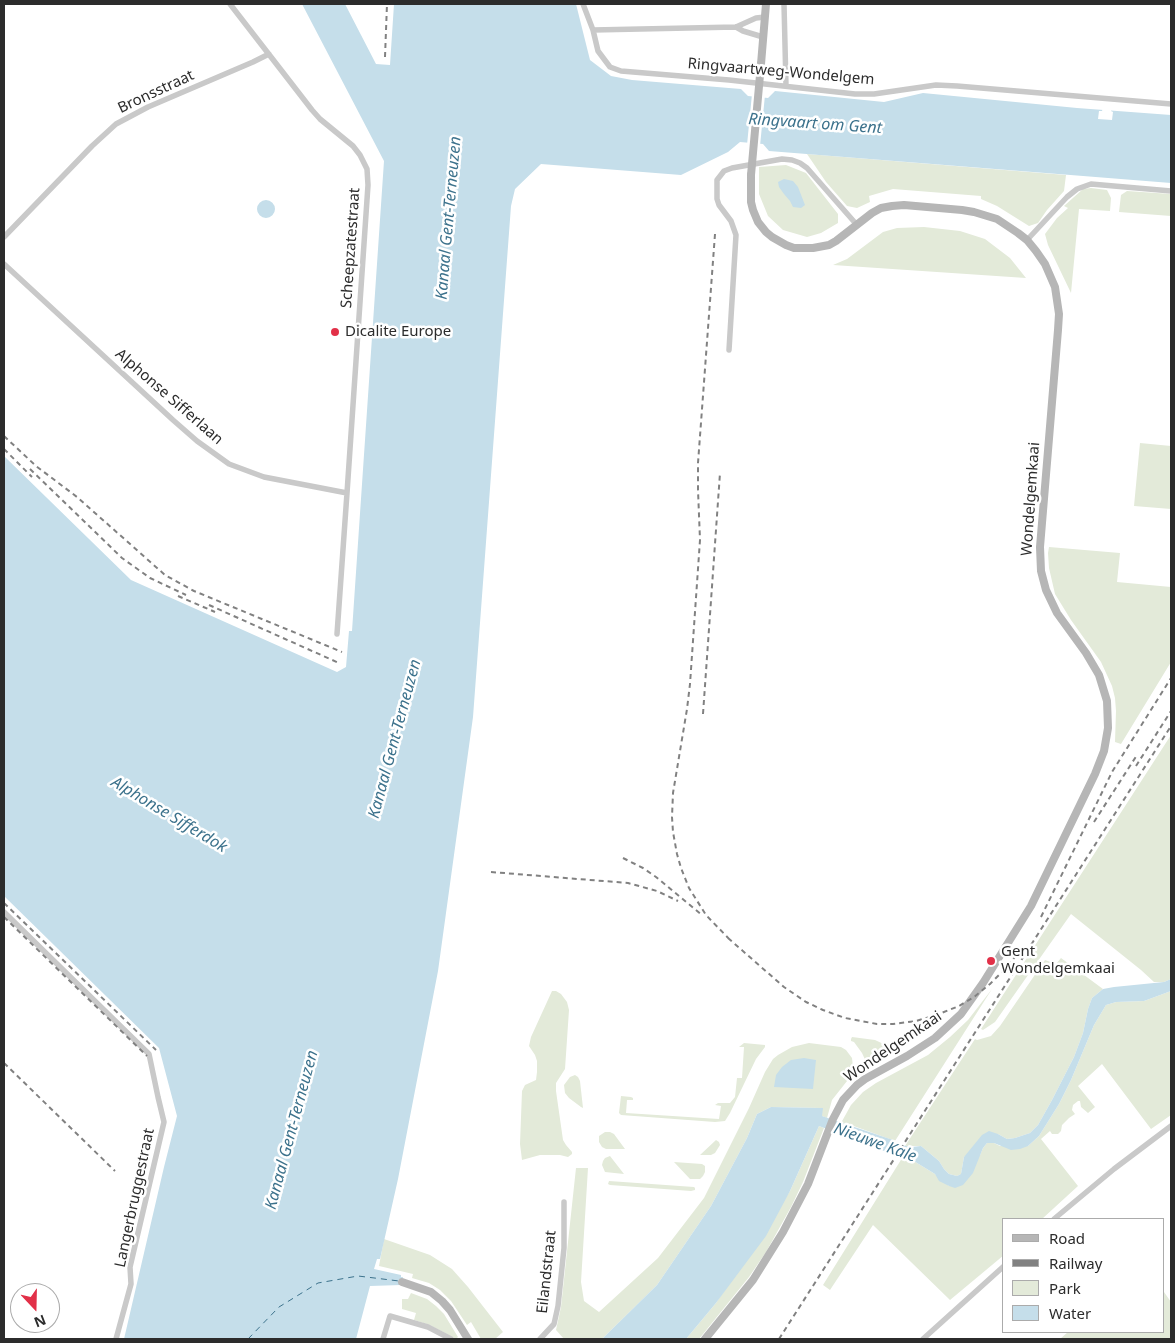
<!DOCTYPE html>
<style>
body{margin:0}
#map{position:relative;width:1175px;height:1343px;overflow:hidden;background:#fff;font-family:"Noto Sans",sans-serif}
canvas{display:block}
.frame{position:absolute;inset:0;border:5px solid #2c2c2c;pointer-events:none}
.legend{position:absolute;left:1002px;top:1218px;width:162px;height:115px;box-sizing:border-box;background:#fff;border:1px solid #ababab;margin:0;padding:6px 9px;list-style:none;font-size:15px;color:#2c2c2c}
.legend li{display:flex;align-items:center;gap:10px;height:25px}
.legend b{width:25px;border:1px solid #ababab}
.north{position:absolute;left:10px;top:1283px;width:50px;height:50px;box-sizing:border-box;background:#fff;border:1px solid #ababab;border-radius:50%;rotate:159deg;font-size:14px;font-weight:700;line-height:20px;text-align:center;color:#2c2c2c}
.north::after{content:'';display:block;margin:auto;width:18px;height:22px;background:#e23048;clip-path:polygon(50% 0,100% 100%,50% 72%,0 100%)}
</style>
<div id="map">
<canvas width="1175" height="1343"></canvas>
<div class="frame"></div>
<ul class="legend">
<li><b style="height:6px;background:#b6b6b6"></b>Road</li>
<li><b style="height:6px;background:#818181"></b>Railway</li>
<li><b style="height:14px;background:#e3ead9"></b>Park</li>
<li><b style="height:14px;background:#c5deea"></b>Water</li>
</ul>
<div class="north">N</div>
</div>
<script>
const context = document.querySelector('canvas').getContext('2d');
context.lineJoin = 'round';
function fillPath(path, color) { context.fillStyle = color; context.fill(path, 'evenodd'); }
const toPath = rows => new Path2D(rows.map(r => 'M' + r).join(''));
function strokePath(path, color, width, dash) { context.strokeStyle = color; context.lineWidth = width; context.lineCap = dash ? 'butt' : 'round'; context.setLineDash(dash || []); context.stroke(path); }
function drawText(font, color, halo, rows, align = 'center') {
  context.font = font + ' "Noto Sans",sans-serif'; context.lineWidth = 5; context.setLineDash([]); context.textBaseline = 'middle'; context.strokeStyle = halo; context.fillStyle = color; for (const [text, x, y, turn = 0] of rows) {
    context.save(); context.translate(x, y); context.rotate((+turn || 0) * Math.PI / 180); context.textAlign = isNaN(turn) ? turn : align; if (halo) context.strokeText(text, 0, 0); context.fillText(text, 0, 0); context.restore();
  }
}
const green = toPath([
 [807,154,1066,175,1064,191,1047,210,1038,223,1029,226,997,206,981,199,981,196,893,189,869,196,870,202,857,208,847,206,826,182],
 [786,165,806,173,838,214,838,223,821,233,807,237,783,230,768,216,759,194,759,167],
 [1091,188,1107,190,1111,198,1110,211,1079,209,1071,293,1048,245,1045,234,1057,218,1068,208,1064,206,1083,189],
 [1127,191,1171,194,1171,216,1119,212,1121,195],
 [924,227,960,231,985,239,1010,258,1026,278,833,265,847,259,883,232,897,228],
 [1140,443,1171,446,1171,509,1134,506],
 [1049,547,1120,553,1117,582,1171,587,1171,662,1121,744,1115,742,1116,711,1115,698,1112,686,1101,662,1071,620,1055,594,1049,568,1048,553],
 [1171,735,1171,979,1164,982,1154,982,1141,970,1071,914,995,1022,983,1030,981,1029],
 [1061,958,1103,989,1092,998,1088,1009,1083,1033,1074,1057,1052,1100,1038,1125,1030,1133,1015,1138,1007,1139,998,1134,964,1157,961,1174,957,1176,949,1174,944,1169,939,1161,921,1146,905,1146,975,1039,977,1040,991,1036,1000,1026,1045,960,1056,964],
 [992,989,895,1141,851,1125,841,1123,851,1105,863,1092,876,1083,928,1055,950,1037,968,1020],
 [552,991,556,991,561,994,567,1002,569,1010,565,1069,556,1083,556,1091,563,1140,566,1145,572,1152,572,1154,568,1157,560,1155,540,1155,522,1160,520,1144,522,1091,525,1085,536,1080,537,1072,537,1061,535,1055,529,1046,531,1037],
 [1171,991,1171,1115,1151,1129,1102,1064,1078,1086,1095,1107,1088,1113,1081,1107,1080,1101,1078,1101,1073,1105,1072,1110,1075,1114,1069,1118,1062,1125,1061,1131,1058,1134,1052,1134,1050,1131,1041,1139,1078,1186,1042,1219,1004,1219,1004,1255,950,1300,873,1225,830,1290,823,1285,904,1155,935,1174,949,1186,980,1155,983,1148,987,1143,994,1143,1000,1146,1028,1146,1039,1136,1059,1104,1071,1080,1094,1025,1106,1005,1116,1002,1144,1001],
 [852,1037,875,1040,890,1047,894,1051,868,1066,862,1053,854,1042,851,1041,851,1039],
 [744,1043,765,1045,765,1047,756,1059,730,1113,725,1121,715,1122,621,1115,619,1113,621,1096,631,1097,633,1098,633,1100,627,1100,626,1113,719,1119,721,1106,715,1105,718,1103,730,1103,735,1097,737,1078,742,1078,744,1047,739,1047],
 [809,1043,841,1047,846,1050,852,1058,853,1067,851,1076,832,1100,827,1118,822,1116,822,1108,771,1107,757,1114,747,1138,711,1206,657,1285,602,1339,564,1339,556,1330,561,1307,576,1168,588,1168,581,1282,584,1301,599,1312,658,1258,704,1198,749,1108,765,1072,773,1059,778,1055,792,1047],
 [575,1075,578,1077,580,1081,583,1108,581,1107,569,1098,565,1093,564,1085,570,1077],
 [819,1126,824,1128,803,1182,791,1207,766,1252,749,1277,699,1339,686,1339,716,1303,790,1191],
 [605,1132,610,1132,614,1134,625,1149,606,1149,602,1147,599,1142,599,1136],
 [716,1140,719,1142,720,1145,715,1153,711,1155,700,1155],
 [610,1156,624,1174,605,1172,602,1165,603,1161,605,1158],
 [674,1162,702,1164,705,1166,705,1172,703,1176,700,1179,690,1179],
 [609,1181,694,1187,695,1188,695,1190,691,1191,610,1185,608,1184],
 [384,1239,430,1255,452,1269,468,1287,503,1332,495,1339,481,1339,471,1322,467,1325,451,1301,440,1290,429,1283,412,1278,413,1274,379,1266],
 [1164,1292,1171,1302,1171,1339,1060,1339,1068,1332,1164,1332],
 [411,1293,427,1299,436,1306,444,1314,458,1337,456,1339,430,1325,414,1320,416,1313,402,1309,402,1299,408,1299]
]);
const water = toPath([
 [302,4,345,4,376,64,390,65,394,4,576,4,590,60,611,76,632,80,741,89,748,96,768,98,775,91,884,102,923,93,1077,108,1171,115,1171,183,769,151,763,144,740,142,728,152,681,175,541,164,515,189,511,206,473,717,438,971,398,1179,380,1259,377,1259,374,1269,401,1275,401,1277,403,1277,401,1285,370,1286,356,1339,124,1339,164,1167,177,1116,159,1048,4,896,4,456,131,580,337,672,346,667,349,631,352,631,384,161],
 [784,179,793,181,798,187,805,205,801,208,793,207,790,201,784,194,779,187,778,182],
 '257 209a9 9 0 1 1 18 0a9 9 0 1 1-18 0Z',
 [1171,979,1171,991,1144,1001,1116,1002,1106,1005,1094,1025,1071,1080,1059,1104,1039,1136,1028,1146,1020,1149,1011,1150,994,1143,987,1143,983,1148,973,1173,963,1185,955,1188,949,1186,939,1181,935,1174,904,1155,896,1152,884,1151,819,1126,790,1191,766,1236,716,1303,686,1339,602,1339,657,1285,711,1206,747,1138,757,1114,771,1107,823,1108,822,1116,893,1140,901,1145,911,1147,921,1146,939,1161,944,1169,949,1174,957,1176,961,1174,964,1157,982,1135,989,1131,998,1134,1007,1139,1015,1138,1030,1133,1038,1125,1052,1100,1074,1057,1083,1033,1088,1009,1092,998,1103,989,1114,987,1164,982],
 [804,1058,816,1060,813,1089,774,1087,776,1075,782,1067,791,1060]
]);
const pier = toPath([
 [752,94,765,95,760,146,747,145],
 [1103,108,1111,108,1111,111,1113,112,1112,120,1098,119,1099,111,1102,111]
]);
const ferry = toPath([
 [248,1339,279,1307,318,1283,358,1276,399,1281]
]);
const minor = toPath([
 [230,4,312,110,320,119,353,146,360,155,367,169,368,185,347,493,337,634],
 [583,4,593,30,598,51,610,67,621,71,729,80,855,94,874,94,936,85,957,86,1171,104],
 [784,4,786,86],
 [736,27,743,31,763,37],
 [593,30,736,27,756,18,765,17],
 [4,237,92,146,116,124,148,107,253,62,269,54],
 [1027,240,1067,197,1077,189,1091,184,1171,191],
 [4,264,173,420,197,441,229,464,264,477,347,493],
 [729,350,736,235,731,221,719,205,717,199,717,180,724,171,732,168,782,159,792,160,800,163,807,168,857,225],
 [4,912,149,1054,158,1097,164,1122,130,1267,131,1284,116,1339],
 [1054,1219,1114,1169,1171,1126],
 [383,1339,390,1316,428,1327,451,1339],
 [540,1339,554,1324,558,1306,564,1248,564,1202],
 [923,1339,1004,1266]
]);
const secondary = toPath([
 [761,64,766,4],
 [402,1282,431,1292,442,1301,450,1310,468,1339],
 [705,1339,753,1280,783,1232,808,1184,833,1119,843,1100,857,1085,865,1079,907,1056,935,1038,961,1014,983,983,1031,906,1095,774,1104,751,1108,728,1107,701,1099,675,1086,653,1057,613,1046,590,1041,571,1040,547,1058,330,1059,314,1055,287,1045,264,1036,251,1027,240,1018,233,997,219,974,212,962,210,904,205,892,206,881,208,872,213,836,241,829,245,813,248,794,248,786,245,772,237,766,232,758,222,753,210,751,202,751,175]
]);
const rail = toPath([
 [385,57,387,4],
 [715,234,698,463,698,490,700,540,690,684,687,709,673,793,672,817,673,832,677,854,681,868,689,888,706,915,732,942],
 [4,436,36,466,77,497,165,575,194,591,342,652],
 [4,449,32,477],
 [30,469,122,558,150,578,186,595],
 [178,596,215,612],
 [209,605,339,663],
 [703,714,720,473],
 [1136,766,1171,711],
 [1094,822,1137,755],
 [623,858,643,868,656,877,702,915],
 [491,872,628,883,657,891,678,901],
 [4,903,156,1050],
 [4,917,147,1056],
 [1041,917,1112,772,1171,678],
 [728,938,784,987,806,1002,823,1010,845,1018,877,1024,893,1024,916,1021,939,1014,959,1006,974,997,990,984,1006,968,1018,953],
 [4,1063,115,1171],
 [779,1339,1171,726]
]);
const secondaryBridge = toPath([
 [751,175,761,64]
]);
const markers = [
 [335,332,5,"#e23048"],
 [991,961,5,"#e23048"]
];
const streetNames = [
 ["Ringvaartweg-Wondelgem",781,72,5],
 ["Bronsstraat",156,92,-25],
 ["Scheepzatestraat",351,248,-86],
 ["Alphonse Sifferlaan",169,397,41],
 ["Wondelgemkaai",1031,499,-86],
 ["Wondelgemkaai",893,1047,-34],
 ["Langerbruggestraat",135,1198,-78],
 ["Eilandstraat",547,1272,-84]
];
const poiNames = [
 ["Dicalite Europe",345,332],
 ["Gent",1001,952],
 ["Wondelgemkaai",1001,969]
];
const waterNames = [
 ["Ringvaart om Gent",815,124,4],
 ["Kanaal Gent-Terneuzen",449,218,-85],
 ["Kanaal Gent-Terneuzen",395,739,-75],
 ["Alphonse Sifferdok",169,815,31],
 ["Kanaal Gent-Terneuzen",292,1130,-75],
 ["Nieuwe Kale",875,1143,20]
];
fillPath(green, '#e3ead9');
fillPath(water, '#c5deea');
fillPath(pier, '#fff');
strokePath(ferry, '#3c728c', 1, [6, 5]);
strokePath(minor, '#c9c9c9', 5.5);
strokePath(secondary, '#b6b6b6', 8);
strokePath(rail, '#818181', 2, [5, 4]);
strokePath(secondaryBridge, '#b6b6b6', 8);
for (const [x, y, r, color] of markers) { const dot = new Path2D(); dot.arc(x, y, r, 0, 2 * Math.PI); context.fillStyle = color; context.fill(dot); strokePath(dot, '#fff', 2); }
drawText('15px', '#2c2c2c', '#fff', streetNames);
drawText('15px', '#2c2c2c', '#fff', poiNames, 'left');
drawText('italic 16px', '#3c728c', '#fff', waterNames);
</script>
